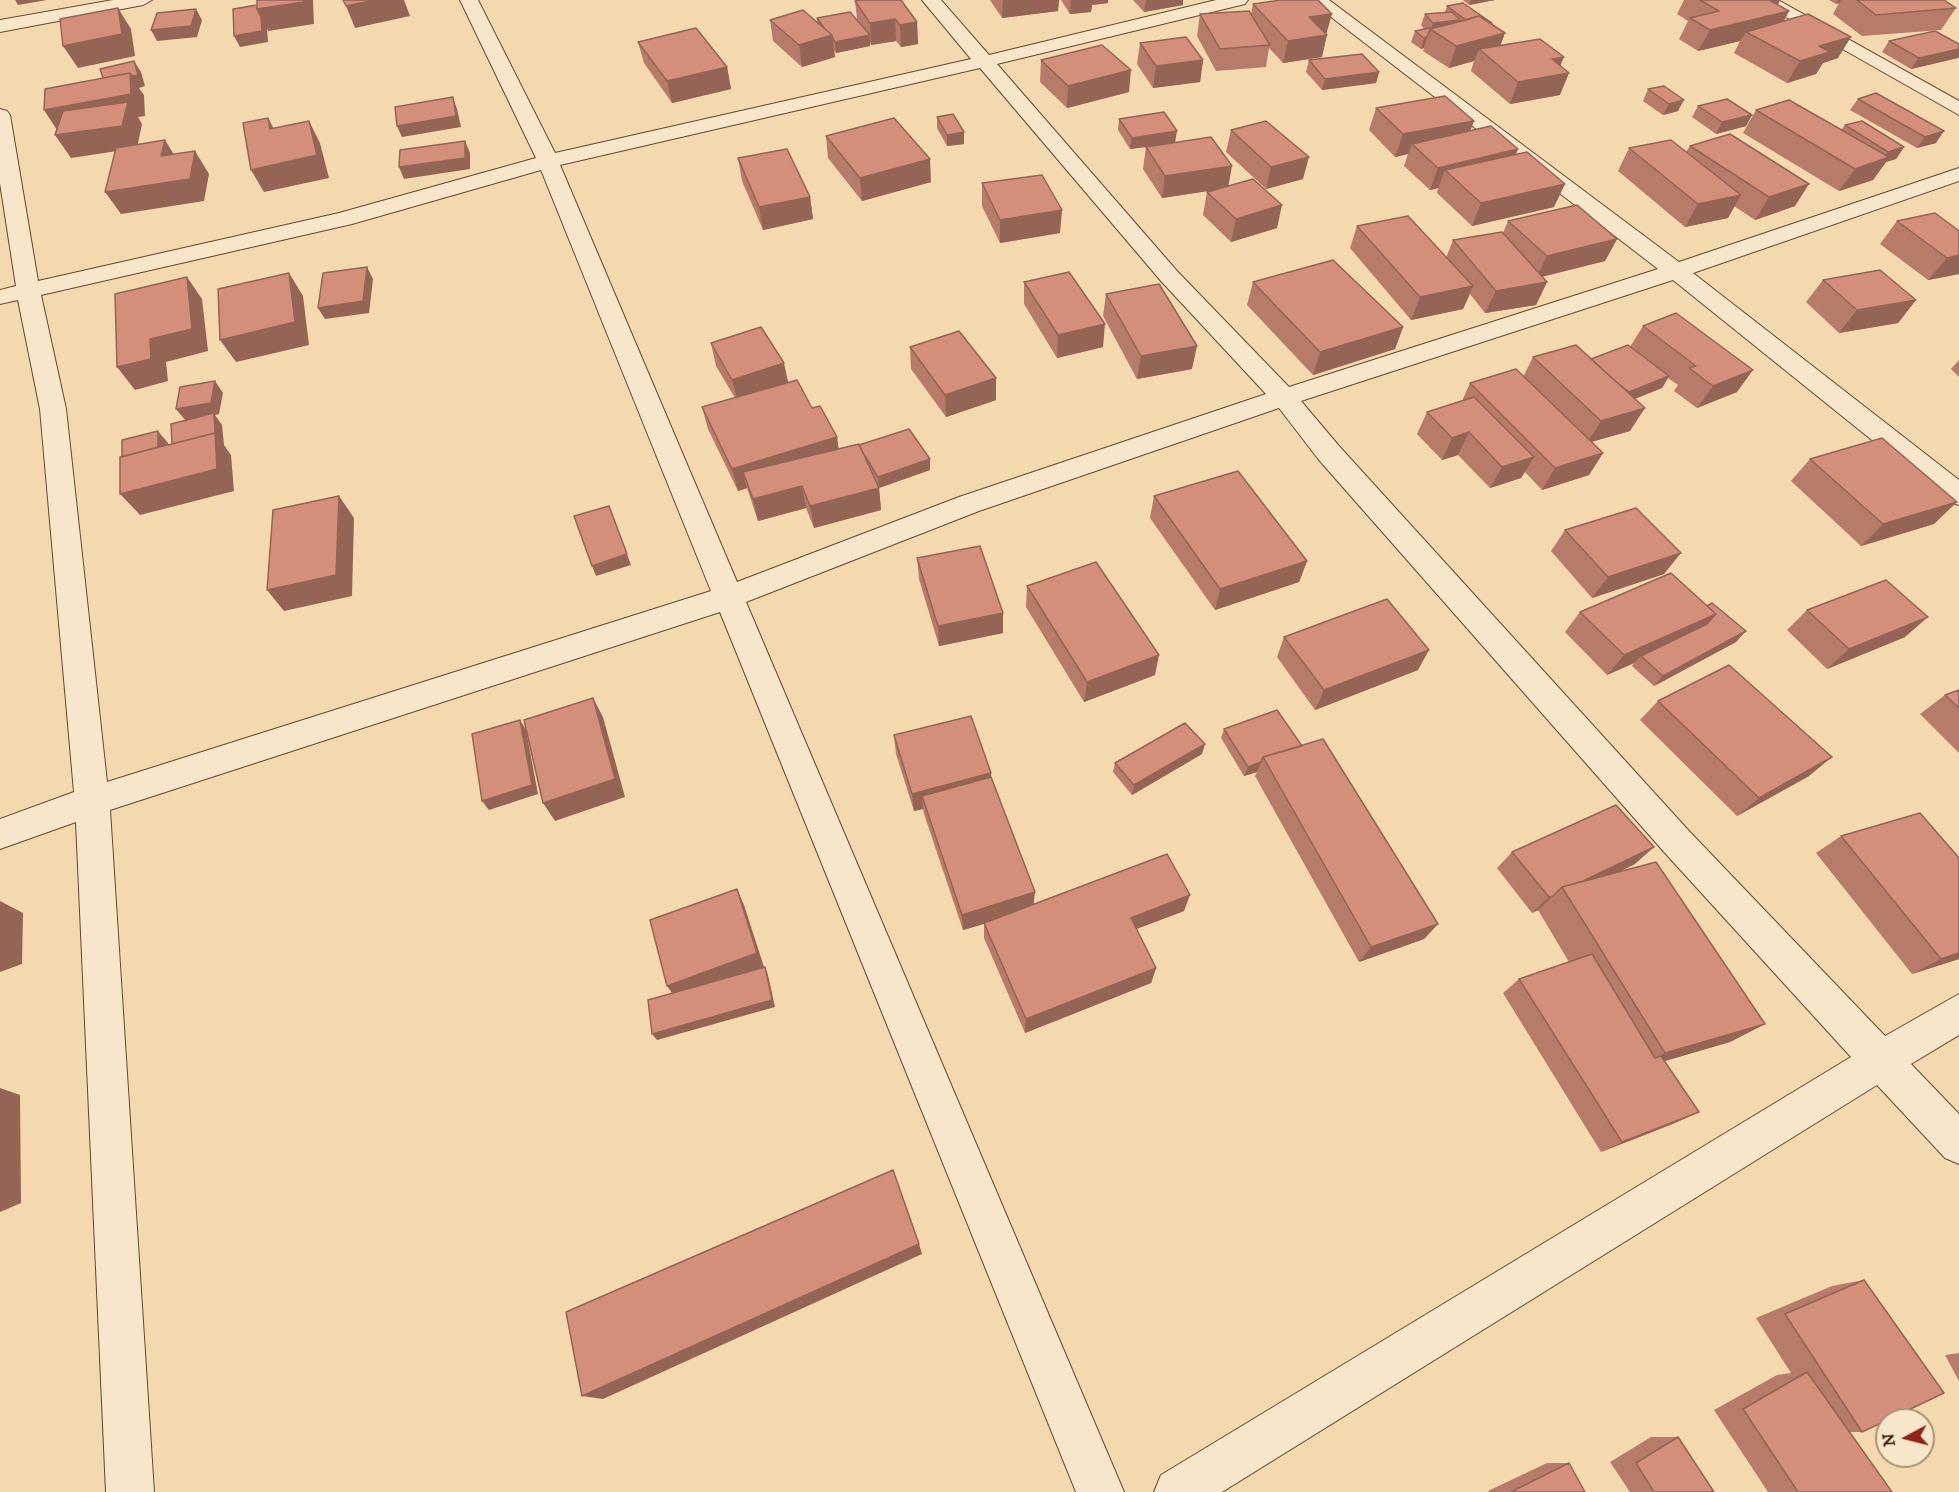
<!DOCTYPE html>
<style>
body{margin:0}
#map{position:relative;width:1959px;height:1492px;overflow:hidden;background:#f5d9ae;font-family:"IM FELL DW Pica",serif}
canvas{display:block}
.north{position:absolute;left:1875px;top:1408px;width:60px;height:60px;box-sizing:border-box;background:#f8e6ca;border:2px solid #a9947b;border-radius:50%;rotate:263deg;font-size:16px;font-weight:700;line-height:24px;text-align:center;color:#331904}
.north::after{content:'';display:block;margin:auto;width:21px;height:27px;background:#8f2418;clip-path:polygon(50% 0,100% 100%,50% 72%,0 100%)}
</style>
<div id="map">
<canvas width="1959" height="1492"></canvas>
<div class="north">N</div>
</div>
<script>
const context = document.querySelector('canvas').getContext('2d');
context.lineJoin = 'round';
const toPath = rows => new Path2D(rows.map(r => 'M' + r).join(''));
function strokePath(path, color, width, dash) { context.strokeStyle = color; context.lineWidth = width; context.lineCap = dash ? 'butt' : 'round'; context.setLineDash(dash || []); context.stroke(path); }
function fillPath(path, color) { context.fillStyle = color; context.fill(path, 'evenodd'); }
const minor = toPath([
 [113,0,152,0,143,5,0,32,0,20,113,0],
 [460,0,478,0,555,153,971,59,922,0,941,0,989,55,1216,0,1248,0,1245,4,997,64,1177,271,1289,387,1658,269,1309,0,1329,0,1679,262,1959,168,1959,181,1693,273,1959,480,1959,505,1949,502,1673,280,1301,401,1339,446,1689,831,1885,1036,1959,994,1959,1035,1911,1064,1959,1114,1959,1164,1945,1158,1877,1085,1222,1492,1154,1492,1161,1475,1851,1057,1665,853,1319,460,1279,408,979,511,746,602,1124,1492,1076,1492,720,612,110,810,154,1492,106,1492,76,822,0,849,0,819,74,792,40,409,18,300,0,304,0,290,16,286,0,183,0,109,7,111,10,115,38,281,339,213,536,158,460,0],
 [980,68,1161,281,1266,394,959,497,737,582,560,165,980,68],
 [541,170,711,591,107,782,66,409,41,295,352,224,541,170],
 [1756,0,1778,0,1959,101,1959,115,1756,0]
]);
const wall = toPath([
 [990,0,1059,0,1058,11,1002,18],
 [1061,0,1108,0,1108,3,1092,5,1091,12,1070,14],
 [1133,0,1183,0,1183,5,1144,12],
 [1463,0,1495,0,1469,5],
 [1684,0,1780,0,1778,5,1789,11,1784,21,1838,58,1823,63,1816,74,1787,83,1734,53,1740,41,1698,51,1679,39,1688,21,1677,14],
 [1829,0,1944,0,1956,8,1941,30,1862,36,1833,14,1839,3,1836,4],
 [855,1,917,22,918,44,901,47,896,41,871,45,870,43,870,46,836,53,834,50,835,57,802,67,773,41,770,20,817,22,817,18,857,19],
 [1253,4,1326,35,1322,57,1283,63,1269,48,1266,67,1216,71,1197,36,1200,14,1251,14],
 [1447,6,1492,24,1501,45,1560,66,1560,95,1510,104,1471,71,1474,61,1449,68,1423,51,1424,48,1421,49,1411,42,1415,31,1424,29,1421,25,1425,14,1445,12],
 [1889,41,1959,44,1959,57,1958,58,1911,69,1882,52],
 [638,42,727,67,731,89,672,103,644,63],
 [1140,43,1203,60,1200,82,1153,88,1137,64],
 [1041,60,1129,92,1067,108,1040,82],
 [1309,60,1379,72,1376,83,1322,90,1306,72],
 [1664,86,1678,111,1663,115,1643,101,1648,89],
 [1858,99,1936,143,1917,148,1850,110],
 [1698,106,1752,115,1746,126,1716,134,1692,117],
 [1376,108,1474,121,1470,131,1516,155,1554,207,1472,226,1437,193,1438,188,1430,190,1404,166,1408,154,1395,157,1369,130],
 [1756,110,1841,130,1845,125,1904,147,1896,159,1886,162,1873,180,1839,191,1743,133],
 [937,117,964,132,964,144,947,146,937,128],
 [1119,119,1228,186,1277,228,1231,242,1203,215,1207,192,1214,190,1162,198,1143,169,1146,147,1130,149,1118,130],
 [1231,130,1303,179,1266,189,1226,152],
 [826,136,931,182,862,201,828,158],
 [1690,146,1795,206,1755,220,1734,206,1728,218,1685,227,1618,171,1629,148,1686,152],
 [738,158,810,197,813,219,763,230,742,181],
 [982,183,1060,233,1000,243,982,206],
 [1935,213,1959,274,1928,280,1880,244,1897,221],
 [1508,221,1617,239,1605,261,1542,277,1547,282,1536,305,1485,313,1470,294,1463,309,1411,320,1350,248,1357,226,1446,258,1453,240,1503,233],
 [1823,280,1916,300,1898,323,1839,333,1806,302],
 [1024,282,1103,347,1057,358,1024,304],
 [1253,282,1403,327,1395,349,1313,375,1247,305],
 [1106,294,1192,369,1137,379,1103,316],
 [1643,326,1737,392,1697,408,1674,391,1678,385,1668,378,1662,388,1634,399,1630,431,1591,442,1603,453,1589,475,1542,490,1525,472,1521,478,1490,488,1458,455,1442,460,1417,434,1427,412,1462,401,1470,383,1523,377,1533,357,1591,359,1630,347],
 [711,343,788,382,812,408,837,437,838,449,859,445,930,459,930,470,879,488,876,482,879,488,881,510,814,528,806,508,758,521,747,488,738,491,708,429,702,407,735,398,716,366],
 [910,347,996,400,946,417,911,369],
 [1959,360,1959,377,1951,369],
 [1810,459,1934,524,1861,546,1791,481],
 [1154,496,1307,561,1299,582,1215,610,1150,518],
 [1565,530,1664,574,1592,598,1551,551],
 [917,558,1003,633,939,646,919,579],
 [1027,586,1155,675,1084,702,1026,607],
 [1807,610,1905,637,1827,669,1787,630],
 [1580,612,1736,642,1654,686,1632,666,1634,663,1607,675,1565,632],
 [1284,637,1418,670,1315,710,1277,657],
 [1959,690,1959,753,1920,714,1945,695],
 [1658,701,1809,776,1737,816,1640,720],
 [1224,729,1302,746,1438,924,1424,939,1359,962,1255,776,1257,772,1244,776,1221,738],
 [894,735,991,778,1034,904,1184,911,1136,929,1156,968,1151,983,1025,1033,984,938,984,924,963,930,924,814,923,809,914,811,896,754],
 [1202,754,1132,795,1113,772,1115,763],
 [1841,836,1959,858,1959,959,1912,974,1816,853],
 [1512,852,1635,864,1619,872,1765,1024,1730,1042,1664,1061,1675,1123,1601,1152,1503,993,1519,979,1569,962,1538,910,1532,913,1497,868],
 [1864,1280,1862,1432,1849,1432,1892,1492,1768,1492,1714,1410,1777,1375,1791,1373,1756,1318,1832,1286],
 [1959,1353,1959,1381,1945,1355],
 [1651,1437,1678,1437,1714,1492,1630,1492,1610,1462],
 [1547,1463,1569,1463,1585,1492,1489,1492,1488,1491]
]);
const shadedWall = toPath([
 [15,0,47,0,18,5],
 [304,0,313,0,314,24,268,31,267,28,268,42,240,47,234,36,257,9],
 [375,0,404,0,410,16,355,28,346,6],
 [1003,0,1059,0,1058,11,1002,18],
 [1071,0,1108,0,1108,3,1092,5,1091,12,1070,14],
 [1146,0,1183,0,1183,5,1144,12],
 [1471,0,1495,0,1469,5],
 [1768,0,1780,0,1772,15,1789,11,1777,33,1746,32,1740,41,1698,51,1710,30],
 [1838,0,1841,0,1839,3,1836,4],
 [118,8,131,29,135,56,78,68,63,46],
 [196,9,202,20,197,37,157,41,151,30],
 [1332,14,1326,35,1309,17],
 [895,19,896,41,871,45,870,23],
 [1460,20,1456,31,1492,23,1488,34,1431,30,1433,23],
 [917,22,918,44,901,47,900,25],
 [1505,33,1497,55,1479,49,1474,61,1449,68,1456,46],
 [832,35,835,57,802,67,799,45],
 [870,35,870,46,836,53,835,42],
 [1327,35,1322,57,1283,63,1288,41],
 [1427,37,1424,48,1421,49,1424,38],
 [1851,37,1838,58,1823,63,1816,74,1787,83,1800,61,1819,46],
 [1959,49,1959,57,1958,58,1911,69,1919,58],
 [1564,57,1556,76,1569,73,1560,95,1510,104,1518,82,1552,59],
 [1203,60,1200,82,1153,88,1156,66],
 [134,61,141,72,145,86,139,88,144,95,145,116,138,117,142,124,137,148,71,158,55,135,59,133,44,110],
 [727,67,731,89,672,103,667,81],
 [1131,70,1129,92,1067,108,1068,86],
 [1379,72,1376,83,1322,90,1325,79],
 [453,97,457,109,461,127,402,137,397,126],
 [1684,100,1678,111,1663,115,1669,104],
 [1752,115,1746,126,1716,134,1722,122],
 [268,118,280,140,270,129],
 [309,121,320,143,329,178,264,192,251,170],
 [1474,121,1465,144,1412,144,1408,154,1395,157,1403,134],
 [1177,131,1175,143,1130,149,1132,138],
 [1944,131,1936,143,1917,148,1925,137],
 [964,132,964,144,947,146,947,135],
 [165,140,179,163,161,156],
 [465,141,470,153,470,169,404,179,399,167],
 [1904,147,1896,159,1886,162,1873,180,1839,191,1855,169,1882,159,1888,152],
 [1518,149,1509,172,1445,170,1438,188,1430,190,1438,168],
 [195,151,209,174,204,201,121,214,105,192],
 [1309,157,1303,179,1266,189,1271,167],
 [930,159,931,182,862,201,860,178],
 [1232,166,1228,188,1162,198,1165,176],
 [1565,184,1554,207,1472,226,1481,203],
 [1809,184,1795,206,1755,220,1769,197],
 [1741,195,1728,218,1685,227,1698,204],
 [810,197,813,219,763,230,759,207],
 [1282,205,1277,228,1231,242,1236,219],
 [1062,210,1060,233,1000,243,1000,220],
 [1617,239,1605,261,1536,278,1547,256],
 [1959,255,1959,274,1928,280,1947,258],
 [367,267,373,279,369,313,325,319,318,308],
 [289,273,303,296,309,345,236,362,220,340],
 [187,277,202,299,208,351,166,362,168,381,135,390,117,367,150,339],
 [1547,282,1536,305,1485,313,1496,291],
 [1473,286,1463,309,1411,320,1420,297],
 [1916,300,1898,323,1839,333,1857,310],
 [1105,324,1103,347,1057,358,1058,335],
 [1403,327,1395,349,1313,375,1320,352],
 [1197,346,1192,369,1137,379,1141,356],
 [784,363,789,386,738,402,732,380],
 [1753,370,1737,392,1697,408,1713,386],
 [1669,376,1662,388,1622,404,1629,392],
 [996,378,996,400,946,417,945,395],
 [215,381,223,393,219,414,215,415,222,425,224,445,231,455,234,491,140,515,120,494,216,455,185,420,176,409],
 [1645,408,1630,431,1587,443,1601,421],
 [158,431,168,443,168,469,158,458],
 [1469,432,1458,455,1442,460,1452,438],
 [837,437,840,459,743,472,747,488,738,491,732,469],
 [1603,453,1589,475,1542,490,1555,468],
 [1534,457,1521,478,1490,488,1502,467],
 [930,459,930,470,879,488,878,477],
 [802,486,806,508,758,521,753,499],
 [879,488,881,510,814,528,810,506],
 [339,496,354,518,352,596,284,611,267,590],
 [1957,502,1934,524,1861,546,1883,524],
 [609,506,631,565,596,576,592,566],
 [1681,553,1664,574,1592,598,1608,577],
 [1307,561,1299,582,1215,610,1220,589],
 [1003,613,1003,633,939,646,938,626],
 [1716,614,1698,635,1641,656,1634,663,1607,675,1624,655],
 [1928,617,1905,637,1827,669,1849,649],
 [1746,631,1736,642,1654,686,1663,676],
 [1429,650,1418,670,1315,710,1324,690],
 [1159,655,1155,675,1084,702,1087,682],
 [593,698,603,717,625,797,555,821,543,803],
 [520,720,526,730,538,794,489,810,482,801],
 [1205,744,1202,754,1132,795,1134,785],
 [1832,757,1809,776,1737,816,1759,798],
 [1261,762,1257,772,1244,776,1248,767],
 [991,773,991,791,922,796,923,809,914,811,912,794],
 [1654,847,1635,864,1568,896,1564,890],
 [737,889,744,905,764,967,677,1000,667,986],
 [1035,892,1033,909,963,930,962,915],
 [1190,895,1184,911,1126,933,1131,918],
 [1553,896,1538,910,1532,913,1549,897],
 [0,901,23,913,22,964,0,972],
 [1438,924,1424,939,1359,962,1371,947],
 [1959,953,1959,959,1912,974,1941,959],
 [765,967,768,975,775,1007,657,1040,652,1034],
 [1156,968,1151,983,1025,1033,1026,1019],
 [1765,1024,1730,1042,1634,1070,1665,1053],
 [0,1088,20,1095,21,1203,0,1212],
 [1699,1112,1675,1123,1601,1152,1622,1142],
 [919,1244,922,1254,603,1399,582,1396]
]);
const building = toPath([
 [257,0,304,0,304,2,257,9,257,0],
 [343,0,375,0,346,6,343,0],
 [861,0,901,0,917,22,900,25,895,19,870,23,855,1,861,0],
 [1281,0,1318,0,1332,14,1309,17,1327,35,1288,41,1253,4,1281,0],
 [1700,0,1769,0,1789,11,1710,30,1690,18,1719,11,1700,0],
 [1857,0,1944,0,1956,8,1876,15,1857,0],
 [1463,3,1492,23,1490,23,1479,16,1466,20,1447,6,1463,3],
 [257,5,257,9,261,17,262,31,234,36,233,9,257,5],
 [118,8,122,34,63,46,60,19,118,8],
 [196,9,191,26,151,30,157,13,196,9],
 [803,10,832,35,799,45,770,20,803,10],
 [1249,11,1270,45,1220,49,1200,14,1249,11],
 [850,12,870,35,835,42,833,39,832,35,825,29,817,18,850,12],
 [1452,12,1460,20,1433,23,1425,14,1452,12],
 [1808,14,1851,37,1819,46,1830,52,1800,61,1746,32,1808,14],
 [1479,16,1505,33,1456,46,1430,29,1479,16],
 [1466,20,1430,29,1427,37,1424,38,1415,31,1466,20],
 [696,28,727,67,667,81,638,42,696,28],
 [1935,31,1959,44,1959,49,1919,58,1889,41,1935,31],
 [1186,37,1203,60,1156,66,1140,43,1186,37],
 [1540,39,1564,57,1552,59,1569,73,1518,82,1479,49,1540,39],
 [1102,45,1131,70,1068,86,1041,60,1102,45],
 [1362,54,1379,72,1325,79,1309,60,1362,54],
 [134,61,138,75,132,76,130,73,103,78,100,69,134,61],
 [130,73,131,94,44,110,45,89,130,73],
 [1664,86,1684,100,1669,104,1648,89,1664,86],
 [1876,93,1944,131,1925,137,1858,99,1876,93],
 [1445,96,1474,121,1403,134,1376,108,1445,96],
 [453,97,456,116,397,126,395,107,453,97],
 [1727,99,1752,115,1722,122,1698,106,1727,99],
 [1789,100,1889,157,1855,169,1756,110,1789,100],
 [128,102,122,126,55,135,63,111,128,102],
 [1164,112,1177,131,1132,138,1119,119,1164,112],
 [953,114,964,132,947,135,937,117,953,114],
 [268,118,270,129,309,121,317,155,251,170,243,123,268,118],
 [894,118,930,159,860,178,826,136,894,118],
 [1266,121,1309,157,1271,167,1231,130,1266,121],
 [1862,121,1904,147,1888,152,1845,125,1862,121],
 [1491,126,1518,149,1438,168,1412,144,1491,126],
 [1730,134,1809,184,1769,197,1690,146,1730,134],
 [1211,137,1232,166,1165,176,1146,147,1211,137],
 [165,140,161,156,195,151,190,179,105,192,116,148,165,140],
 [1671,140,1741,195,1698,204,1629,148,1671,140],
 [465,141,465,158,399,167,400,150,465,141],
 [787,149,810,197,759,207,738,158,787,149],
 [1527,152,1565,184,1481,203,1445,170,1527,152],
 [1042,175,1062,210,1000,220,982,183,1042,175],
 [1253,179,1282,205,1236,219,1207,192,1253,179],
 [1577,205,1617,239,1547,256,1508,221,1577,205],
 [1935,213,1959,231,1959,255,1947,258,1897,221,1935,213],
 [1408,216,1473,286,1420,297,1357,226,1408,216],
 [1502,232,1547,282,1496,291,1453,240,1502,232],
 [1333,260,1403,327,1320,352,1253,282,1333,260],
 [367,267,363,301,318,308,323,273,367,267],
 [1880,270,1916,300,1857,310,1823,280,1880,270],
 [1069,272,1105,324,1058,335,1024,282,1069,272],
 [289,273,295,322,220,340,218,289,289,273],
 [187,277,192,329,150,339,151,359,117,367,115,294,187,277],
 [1159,284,1197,346,1141,356,1106,294,1159,284],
 [1676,313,1753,370,1713,386,1689,368,1696,366,1643,326,1676,313],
 [761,327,784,363,732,380,711,343,761,327],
 [959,331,996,378,945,395,910,347,959,331],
 [1576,345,1645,408,1601,421,1533,357,1576,345],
 [1628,345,1669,376,1629,392,1615,381,1591,359,1628,345],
 [1516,369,1603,453,1555,468,1470,383,1516,369],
 [797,380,812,408,820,406,837,437,732,469,702,407,797,380],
 [215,381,211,403,176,409,180,387,215,381],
 [1474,397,1534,457,1502,467,1469,432,1452,438,1427,412,1474,397],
 [214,413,215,434,215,433,172,444,171,424,214,413],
 [909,429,930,459,878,477,862,451,859,445,909,429],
 [158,431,158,447,122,457,122,440,158,431],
 [215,433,217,469,120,494,120,457,215,433],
 [1882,438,1957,502,1883,524,1810,459,1882,438],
 [859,444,879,488,810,506,802,486,753,499,743,472,859,444],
 [1238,471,1307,561,1220,589,1154,496,1238,471],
 [339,496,336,575,267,590,273,510,339,496],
 [609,506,627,554,592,566,574,516,609,506],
 [1636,508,1681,553,1608,577,1565,530,1636,508],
 [980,546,1003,613,938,626,917,558,980,546],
 [1096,562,1159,655,1087,682,1027,586,1096,562],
 [1671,573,1716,614,1624,655,1580,612,1671,573],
 [1886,580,1928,617,1849,649,1807,610,1886,580],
 [1387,599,1429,650,1324,690,1284,637,1387,599],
 [1712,603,1746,631,1663,676,1641,656,1707,624,1716,614,1707,606,1712,603],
 [1729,665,1832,757,1759,798,1658,701,1729,665],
 [1959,690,1959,708,1945,695,1959,690],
 [593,698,615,779,543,803,524,720,593,698],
 [1277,710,1302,746,1263,757,1261,762,1248,767,1224,729,1277,710],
 [971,716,991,773,912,794,894,735,971,716],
 [520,720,532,785,482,801,472,734,520,720],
 [1185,723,1205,744,1134,785,1115,763,1185,723],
 [1323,739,1438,924,1371,947,1263,757,1323,739],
 [991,777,1035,892,962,915,922,796,991,777],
 [1616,805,1654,847,1583,881,1562,887,1553,896,1549,897,1512,852,1616,805],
 [1920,813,1959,858,1959,953,1941,959,1841,836,1920,813],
 [1167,854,1190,895,1131,918,1156,968,1026,1019,984,923,1167,854],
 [1656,862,1765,1024,1665,1053,1562,887,1656,862],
 [737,889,757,953,667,986,650,920,737,889],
 [1592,954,1655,1058,1661,1056,1699,1112,1622,1142,1519,979,1592,954],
 [765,967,772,1000,652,1034,648,1000,765,967],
 [893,1170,919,1244,582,1396,566,1312,893,1170],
 [1864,1280,1944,1393,1862,1432,1785,1314,1864,1280],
 [1807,1372,1892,1492,1798,1492,1743,1409,1807,1372],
 [1678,1437,1714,1492,1654,1492,1636,1463,1678,1437],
 [1569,1463,1585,1492,1511,1492,1569,1463]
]);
strokePath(minor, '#64492e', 2);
fillPath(minor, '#f8e6ca');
fillPath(wall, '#b67b69');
fillPath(shadedWall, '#946455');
fillPath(building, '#d48f7a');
strokePath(building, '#946455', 1.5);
</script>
